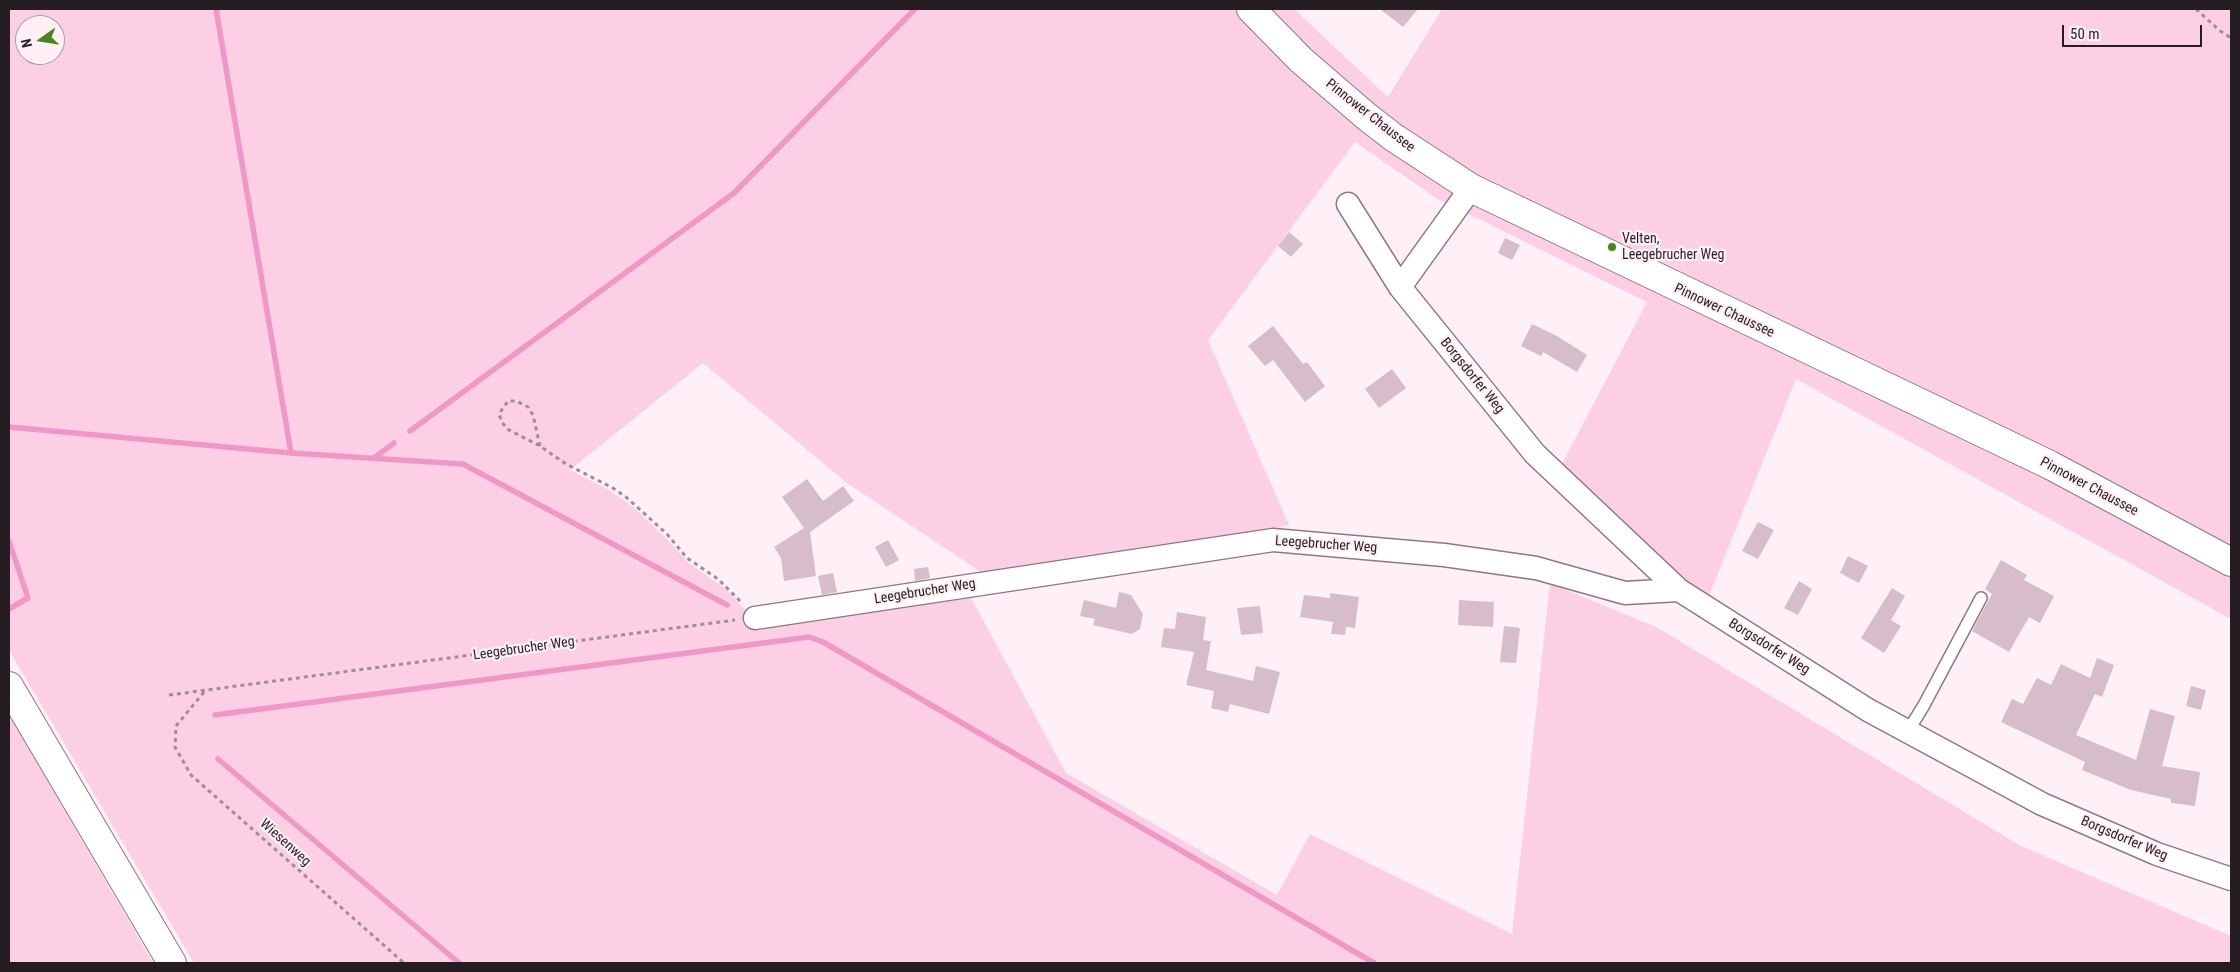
<!DOCTYPE html>
<style>
body{margin:0}
#map{position:relative;width:2240px;height:972px;overflow:hidden;background:#ffeff7;font-family:"Roboto Condensed",sans-serif}
canvas{display:block}
.frame{position:absolute;inset:0;border:10px solid #261d22;pointer-events:none}
.north{position:absolute;left:15px;top:15px;width:50px;height:50px;box-sizing:border-box;background:#ffeff7;border:1px solid #a89ba2;border-radius:50%;rotate:257deg;font-size:14px;font-weight:700;line-height:20px;text-align:center;color:#261d22}
.north::after{content:'';display:block;margin:auto;width:18px;height:22px;background:#4c841d;clip-path:polygon(50% 0,100% 100%,50% 72%,0 100%)}
.scale{position:absolute;left:2062px;top:25px;width:140px;height:22px;box-sizing:border-box;border:2px solid #261d22;border-top:0;padding-left:6px;font-size:15px;line-height:18px;white-space:nowrap;color:#261d22;-webkit-text-stroke:4px #ffeff7;paint-order:stroke}
</style>
<div id="map">
<canvas width="2240" height="972"></canvas>
<div class="frame"></div>
<div class="north">N</div>
<div class="scale">50 m</div>
</div>
<script>
const context = document.querySelector('canvas').getContext('2d');
context.lineJoin = 'round';
function fillPath(path, color) { context.fillStyle = color; context.fill(path, 'evenodd'); }
const toPath = rows => new Path2D(rows.map(r => 'M' + r).join(''));
function strokePath(path, color, width, dash) { context.strokeStyle = color; context.lineWidth = width; context.lineCap = dash ? 'butt' : 'round'; context.setLineDash(dash || []); context.stroke(path); }
function drawText(font, color, halo, rows, align = 'center') {
  context.font = font + ' "Roboto Condensed",sans-serif'; context.lineWidth = 4.5; context.setLineDash([]); context.textBaseline = 'middle'; context.strokeStyle = halo; context.fillStyle = color; for (const [text, x, y, turn = 0] of rows) {
    context.save(); context.translate(x, y); context.rotate((+turn || 0) * Math.PI / 180); context.textAlign = isNaN(turn) ? turn : align; if (halo) context.strokeText(text, 0, 0); context.fillText(text, 0, 0); context.restore();
  }
}
const green = toPath([
 [9,9,1294,9,1388,97,1442,9,2231,9,2231,619,1796,379,1707,601,1562,464,1647,302,1436,198,1355,142,1208,340,1289,525,987,576,847,483,703,363,570,470,609,490,632,506,664,536,689,563,726,589,748,613,801,620,971,598,1066,773,1277,895,1310,834,1512,934,1550,583,1658,628,2021,846,2231,936,2231,963,194,963,9,650],
 [25,25,55,25,55,55,25,55],
 [9,715,153,963,9,963]
]);
const stream = toPath([
 [216,9,291,453],
 [9,427,291,453,463,464,727,605],
 [410,431,734,193,915,9],
 [374,458,394,443],
 [9,541,28,598,9,609],
 [215,715,809,637,823,642,1374,963],
 [218,759,459,963]
]);
const building = toPath([
 [1380,9,1418,9,1403,27],
 [1289,232,1303,244,1291,257,1278,246],
 [1505,238,1520,245,1512,260,1498,253],
 [1532,324,1557,336,1587,355,1577,372,1543,352,1541,356,1521,346],
 [1273,326,1303,364,1307,362,1325,386,1305,402,1273,360,1265,366,1248,346],
 [1392,369,1406,388,1379,408,1365,389],
 [807,479,823,501,843,486,854,501,810,532,816,576,784,581,781,558,774,547,804,528,782,497],
 [1758,522,1774,530,1758,559,1742,551],
 [888,540,899,560,886,567,875,547],
 [1848,556,1868,566,1859,583,1840,573],
 [2001,560,2027,575,2024,580,2054,596,2040,623,2029,617,2009,652,1972,631,1992,594,1985,589],
 [928,567,930,578,915,581,914,569],
 [833,573,837,592,822,595,818,576],
 [1799,581,1812,589,1798,615,1784,608],
 [1892,588,1905,596,1891,620,1901,626,1884,653,1861,638],
 [1119,592,1131,595,1143,614,1140,629,1132,634,1093,625,1095,619,1080,616,1084,600,1116,608],
 [1330,593,1359,597,1355,628,1346,627,1345,635,1331,634,1333,622,1300,617,1304,595,1330,598],
 [1459,600,1494,602,1493,627,1458,625],
 [1260,606,1263,633,1241,635,1237,608],
 [1177,612,1206,617,1203,640,1211,641,1206,670,1253,681,1256,666,1280,672,1269,714,1230,704,1228,712,1211,708,1214,691,1186,685,1194,652,1161,647,1164,628,1175,629],
 [1504,626,1520,628,1516,663,1500,662],
 [2097,658,2114,665,2102,697,2095,694,2076,735,2136,760,2150,709,2175,716,2162,766,2200,772,2195,806,2171,803,2171,799,2131,790,2082,770,2085,762,2001,722,2012,699,2023,704,2037,678,2051,685,2061,664,2090,678],
 [2191,686,2206,690,2201,710,2186,706]
]);
const path = toPath([
 [2196,9,2219,30,2231,38],
 [540,446,533,415,528,407,516,401,508,401,499,414,502,422,507,429,540,446,566,464,613,488,626,497,667,534,687,558,718,579,743,604],
 [204,692,176,726,175,747,191,775,404,963],
 [169,695,735,620]
]);
const service = toPath([
 [1908,731,1924,705,1981,598]
]);
const minor = toPath([
 [1348,204,1400,287,1535,454,1679,590,1868,710,2042,804,2157,854,2231,879],
 [1400,287,1471,188],
 [755,618,1273,540,1444,555,1536,568,1625,593,1679,590]
]);
const secondary = toPath([
 [1251,9,1301,60,1366,116,1393,137,1471,188,2050,465,2231,562]
]);
const motorway = toPath([
 [9,686,172,963]
]);
const markers = [
 [1612,247,5,"#4c841d"]
];
const streetNames = [
 ["Pinnower Chaussee",1370,116,38],
 ["Pinnower Chaussee",1724,311,25],
 ["Borgsdorfer Weg",1472,376,51],
 ["Pinnower Chaussee",2089,487,28],
 ["Leegebrucher Weg",1326,545,4],
 ["Leegebrucher Weg",925,592,-9],
 ["Borgsdorfer Weg",1769,647,32],
 ["Leegebrucher Weg",524,649,-8],
 ["Borgsdorfer Weg",2124,839,23],
 ["Wiesenweg",285,843,42]
];
const poiNames = [
 ["Velten,",1622,239],
 ["Leegebrucher Weg",1622,255]
];
fillPath(green, '#fccfe5');
strokePath(stream, '#ef98c6', 5.5);
fillPath(building, '#d7bdc9');
strokePath(service, '#8f7883', 14);
strokePath(minor, '#8f7883', 25);
strokePath(secondary, '#8f7883', 30);
strokePath(motorway, '#8f7883', 30);
strokePath(path, '#9c8f96', 3, [4, 4]);
strokePath(service, '#fff', 11);
strokePath(minor, '#fff', 22);
strokePath(secondary, '#fff', 28);
strokePath(motorway, '#fff', 28);
for (const [x, y, r, color] of markers) { const dot = new Path2D(); dot.arc(x, y, r, 0, 2 * Math.PI); context.fillStyle = color; context.fill(dot); strokePath(dot, '#ffeff7', 2); }
drawText('14px', '#261d22', '#ffeff7', streetNames);
drawText('14px', '#261d22', '#ffeff7', poiNames, 'left');
</script>
